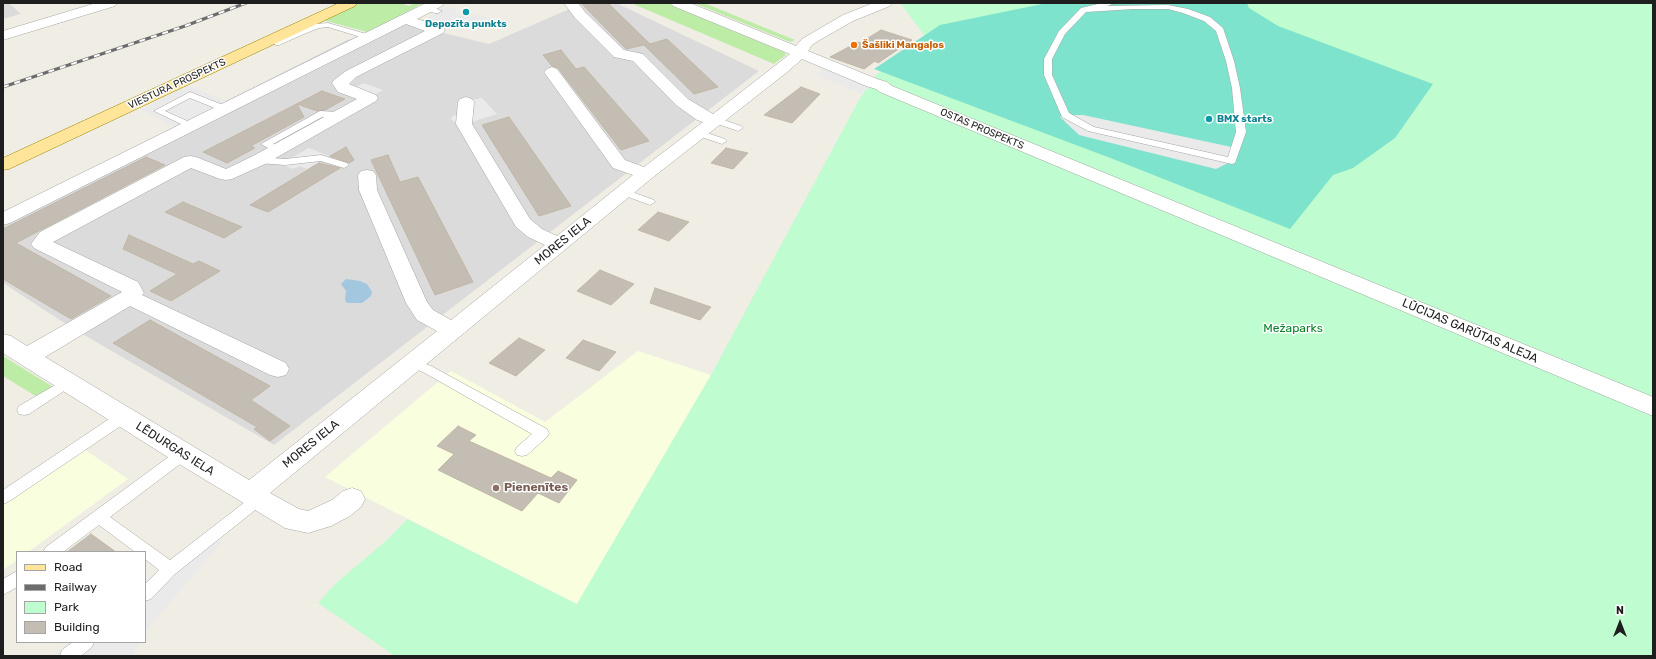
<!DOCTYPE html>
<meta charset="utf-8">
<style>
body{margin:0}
#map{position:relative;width:1656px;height:659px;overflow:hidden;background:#f0eee4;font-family:Rubik,sans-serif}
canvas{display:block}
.frame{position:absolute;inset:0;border:4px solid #1e1e1e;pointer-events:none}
.legend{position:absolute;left:16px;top:551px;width:130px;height:92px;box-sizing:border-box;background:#fff;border:1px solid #a5a5a5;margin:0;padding:5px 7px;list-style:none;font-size:12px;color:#1e1e1e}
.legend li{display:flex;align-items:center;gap:8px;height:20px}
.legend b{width:20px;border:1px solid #a5a5a5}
.north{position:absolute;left:1600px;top:603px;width:40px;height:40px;-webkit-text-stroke:3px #fff;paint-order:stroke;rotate:0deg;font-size:11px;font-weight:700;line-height:16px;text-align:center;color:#1e1e1e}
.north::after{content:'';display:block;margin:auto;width:14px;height:18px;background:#1e1e1e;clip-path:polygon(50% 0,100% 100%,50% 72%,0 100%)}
</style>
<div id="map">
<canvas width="1656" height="659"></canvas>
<div class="frame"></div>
<ul class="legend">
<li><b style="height:5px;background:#ffe59a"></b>Road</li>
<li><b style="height:5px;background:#6c6c6c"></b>Railway</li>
<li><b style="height:11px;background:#bffccf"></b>Park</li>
<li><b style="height:11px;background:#c4bdb3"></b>Building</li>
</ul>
<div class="north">N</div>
</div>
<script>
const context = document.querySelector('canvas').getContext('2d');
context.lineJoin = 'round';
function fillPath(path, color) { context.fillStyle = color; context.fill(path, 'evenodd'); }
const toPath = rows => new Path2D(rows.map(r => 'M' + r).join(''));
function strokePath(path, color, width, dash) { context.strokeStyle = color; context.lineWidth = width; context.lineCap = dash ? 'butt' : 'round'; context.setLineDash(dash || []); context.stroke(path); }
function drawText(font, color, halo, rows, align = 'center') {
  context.font = font + ' Rubik,sans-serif'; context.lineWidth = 3; context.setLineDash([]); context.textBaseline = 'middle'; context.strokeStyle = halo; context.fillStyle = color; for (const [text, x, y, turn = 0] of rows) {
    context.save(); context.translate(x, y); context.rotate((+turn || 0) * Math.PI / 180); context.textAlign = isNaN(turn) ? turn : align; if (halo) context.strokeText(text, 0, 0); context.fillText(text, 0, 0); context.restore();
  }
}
const residential = toPath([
 [3,3,9,3,21,14,3,19],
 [583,3,616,3,759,71,274,445,72,328,3,283,3,213,347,40,403,23,489,44]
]);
const education = toPath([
 [638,351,711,375,577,604,325,477,451,371,545,422],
 [75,443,128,479,28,552,17,552,17,560,3,570,3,492]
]);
const grass = toPath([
 [358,3,400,3,409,6,415,3,423,3,373,31,367,32,323,20],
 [631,3,667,3,784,52,786,55,774,64],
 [694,3,704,3,795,40,790,42],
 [3,356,53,387,37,397,3,376]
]);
const park = toPath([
 [1653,3,1653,656,395,656,318,603,336,583,388,539,407,519,577,604,711,375,860,98,877,74,930,43,901,4]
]);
const pitch = toPath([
 [1047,3,1247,3,1249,8,1278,26,1433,84,1395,138,1353,168,1333,175,1290,229,1113,159,874,69,940,25]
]);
const parking = toPath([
 [447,6,459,9,453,13,469,17,476,14,494,19,477,28,461,24,455,27,425,19],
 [826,68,871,86,860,94,815,74],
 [364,83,383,90,372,96,353,88],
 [187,85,229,102,178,129,141,110],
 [482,98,497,114,459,126,450,118,459,113,456,103],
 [1065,115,1083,115,1236,148,1232,161,1216,169,1079,135,1060,117],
 [309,148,329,156,307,169,300,166,293,169,280,164],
 [208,533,222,542,145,632,145,581],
 [70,642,140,642,133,656,53,656]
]);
const water = toPath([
 [346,279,360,281,367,284,372,292,371,296,362,303,347,303,345,300,346,291,341,284]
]);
const building = toPath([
 [581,3,608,3,650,44,667,39,718,87,694,94,644,45,626,49,581,3],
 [881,30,912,40,878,63,875,61,864,69,830,57,858,42,860,43,881,30],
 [561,50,576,69,584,67,649,141,621,150,558,68,552,66,543,55,561,50],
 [801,87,820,94,792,123,764,115,801,87],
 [322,91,345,99,325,110,317,111,297,104,304,117,251,146,255,148,227,163,203,152,322,91],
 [509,117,571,206,539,216,482,125,509,117],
 [346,147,354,160,349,163,330,156,346,147],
 [726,148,748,153,733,169,711,163,726,148],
 [388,155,400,182,418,177,473,282,435,295,371,160,388,155],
 [146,157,165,165,16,243,111,296,71,319,3,279,3,229,146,157],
 [319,163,340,168,268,212,250,205,319,163],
 [183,202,242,227,224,238,165,212,183,202],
 [658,212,689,222,669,241,638,230,658,212],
 [129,235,193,264,199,261,220,271,171,301,150,291,177,274,123,249,129,235],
 [600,270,634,284,611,305,577,291,600,270],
 [655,288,711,307,700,320,650,303,655,288],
 [150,320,270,386,251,400,290,426,270,441,254,429,257,427,113,343,150,320],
 [519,338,545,350,516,376,489,363,519,338],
 [583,340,616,352,599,371,566,358,583,340],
 [458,426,476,435,469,441,551,478,558,471,577,480,559,503,538,493,522,511,438,470,454,454,437,446,458,426],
 [91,534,116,552,67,552,91,534]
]);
const lane = toPath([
 [1102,3,1115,3,1107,6,1168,5,1188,9,1210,17,1223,28,1234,61,1240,88,1246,132,1235,163,1232,164,1088,131,1062,117,1044,75,1044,59,1059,31,1081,8,1102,3],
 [1133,9,1168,9,1183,13,1204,21,1216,31,1226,61,1232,88,1236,132,1228,157,1094,127,1069,113,1052,75,1052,59,1065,34,1086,12,1133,9],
 [424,6,430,6,442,11,438,13,435,13,424,10,424,6],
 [328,23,370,35,371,37,367,39,328,27,319,28,304,34,279,45,276,45,272,43,298,30,315,24,328,23],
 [190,92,228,107,229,109,225,112,222,111,190,98,165,111,194,124,196,126,191,129,154,111,190,92],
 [320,111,338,112,343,115,338,118,322,117,273,144,280,147,282,149,280,151,274,151,261,144,320,111],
 [715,117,741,126,743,128,738,131,712,122,710,120,715,117],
 [698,130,725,139,727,141,722,144,695,135,693,133,695,131,698,130],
 [321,155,347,163,349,165,344,168,321,161,285,165,259,163,254,160,259,157,285,159,321,155],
 [624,189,654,200,655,202,650,205,620,194,619,192,624,189],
 [412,359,431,366,547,429,549,433,547,437,527,455,522,456,517,455,515,451,517,447,532,434,423,372,408,366,406,363,408,360,412,359],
 [69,377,73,379,75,382,73,385,29,414,24,415,19,414,17,410,19,406,69,377],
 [123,412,128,413,130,417,128,421,8,502,3,504,3,490,118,413,123,412],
 [183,449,188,450,190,454,188,458,110,517,170,560,254,495,259,493,264,495,266,499,264,503,175,574,151,599,145,601,145,584,159,570,145,559,145,552,135,552,99,525,63,552,43,552,46,547,178,450,183,449],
 [17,571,17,587,3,595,3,579,17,571],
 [73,642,94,642,92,647,81,656,60,656,62,650,73,642]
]);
const street = toPath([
 [96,3,117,3,115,6,3,40,3,31,96,3],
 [426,3,444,3,442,6,417,19,443,27,445,30,443,33,356,77,349,84,376,95,378,98,376,101,265,164,232,179,226,180,220,179,191,168,53,242,138,282,144,293,142,295,286,363,289,369,286,375,278,377,270,375,130,306,45,357,249,480,437,331,417,320,406,303,359,190,358,175,361,171,367,170,373,171,376,175,377,190,427,302,433,310,451,320,545,245,528,237,516,227,456,124,458,102,460,99,466,97,472,99,474,102,472,124,530,219,542,229,557,236,633,175,613,168,544,72,547,69,552,67,557,69,625,160,644,167,703,122,697,120,676,105,633,61,614,57,575,18,564,3,578,3,585,12,624,50,643,54,688,99,713,114,790,54,673,6,671,3,690,3,796,46,802,39,843,15,873,3,892,3,890,6,853,21,818,41,812,45,808,51,877,79,887,82,892,86,1653,397,1653,416,880,92,876,89,866,86,802,59,786,73,652,178,270,493,299,509,308,511,332,500,343,491,352,488,361,491,365,499,361,507,350,516,331,526,308,533,285,528,174,461,3,353,3,334,11,336,27,346,122,292,34,248,31,244,40,232,184,157,190,156,196,157,226,169,253,156,357,99,338,92,332,83,334,80,346,71,425,31,406,24,10,223,3,225,3,212,426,3]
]);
const primary = toPath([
 [339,3,357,3,355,6,9,169,3,170,3,158,339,3]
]);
const rail = toPath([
 [3,87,185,26,246,3]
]);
const markers = [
 [466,12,4,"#0f9aa8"],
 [854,45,4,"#e8710a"],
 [1209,119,4,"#0f9aa8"],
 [496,488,4,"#8d6e63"]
];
const farCulturenames = [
 ["Depozīta punkts",466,24],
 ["BMX starts",1217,119,"left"]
];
const farFoodnames = [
 ["Šašliki Mangaļos",862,45]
];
const farStreetnames = [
 ["VIESTURA PROSPEKTS",177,84,-25],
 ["OSTAS PROSPEKTS",982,129,23]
];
const streetNames = [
 ["MORES IELA",563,241,-39],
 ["LŪCIJAS GARŪTAS ALEJA",1470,331,23],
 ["MORES IELA",311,444,-39],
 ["LĒDURGAS IELA",175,449,32]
];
const parkNames = [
 ["Mežaparks",1293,329]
];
const educationNames = [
 ["Pienenītes",504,488]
];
fillPath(residential, '#dcdbdb');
fillPath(education, '#f9ffde');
fillPath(grass, '#bdeca7');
fillPath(park, '#bffccf');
fillPath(pitch, '#7ee3cd');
fillPath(parking, '#eaeaea');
fillPath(water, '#a2c7df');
fillPath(building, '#c4bdb3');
strokePath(building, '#c2b7a6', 1);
strokePath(lane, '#a5a5a5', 1);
strokePath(street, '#a5a5a5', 1);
strokePath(primary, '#998100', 1);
fillPath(lane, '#fff');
fillPath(street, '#fff');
fillPath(primary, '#ffe59a');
strokePath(rail, '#6c6c6c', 3);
strokePath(rail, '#fff', 2, [6]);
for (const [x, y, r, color] of markers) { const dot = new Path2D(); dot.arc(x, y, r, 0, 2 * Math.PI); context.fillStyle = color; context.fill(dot); strokePath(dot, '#fff', 1.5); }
drawText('bold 10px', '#0d838f', '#fff', farCulturenames);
drawText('bold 10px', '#c56008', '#fff', farFoodnames, 'left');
drawText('10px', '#1e1e1e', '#fff', farStreetnames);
drawText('12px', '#1e1e1e', '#fff', streetNames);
drawText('12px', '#068227', '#fff', parkNames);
drawText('bold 12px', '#785e54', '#fff', educationNames, 'left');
</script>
